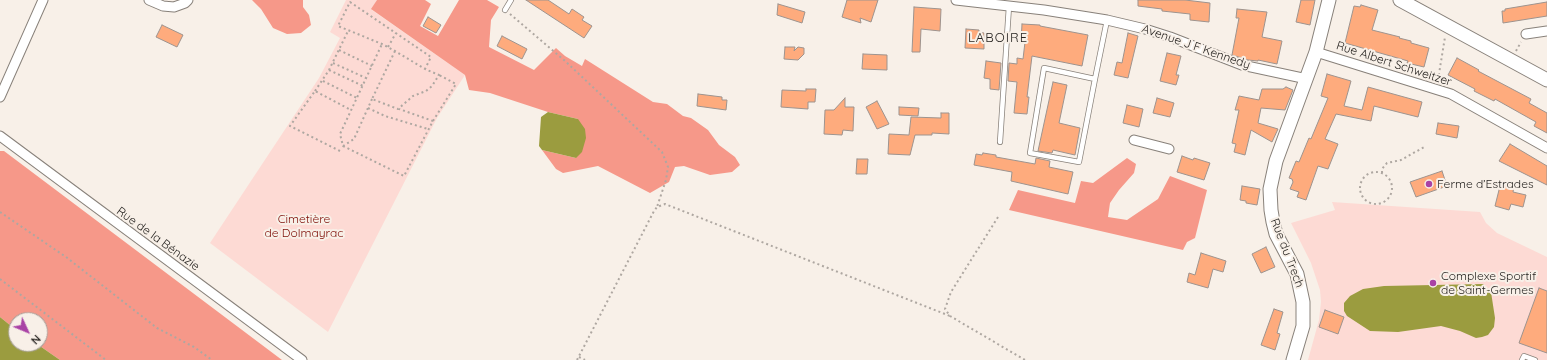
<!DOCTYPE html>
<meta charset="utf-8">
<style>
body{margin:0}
#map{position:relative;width:1547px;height:360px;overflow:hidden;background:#f8f0e8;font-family:Quicksand,sans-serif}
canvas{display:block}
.north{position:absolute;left:8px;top:312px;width:40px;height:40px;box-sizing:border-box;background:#f8f0e8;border:1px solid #a49e98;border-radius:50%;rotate:134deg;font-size:11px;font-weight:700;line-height:16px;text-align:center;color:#272421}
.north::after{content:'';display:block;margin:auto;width:14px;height:18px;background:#a942a5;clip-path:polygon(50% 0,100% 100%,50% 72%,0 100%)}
</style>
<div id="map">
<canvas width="1547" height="360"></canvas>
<div class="north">N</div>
</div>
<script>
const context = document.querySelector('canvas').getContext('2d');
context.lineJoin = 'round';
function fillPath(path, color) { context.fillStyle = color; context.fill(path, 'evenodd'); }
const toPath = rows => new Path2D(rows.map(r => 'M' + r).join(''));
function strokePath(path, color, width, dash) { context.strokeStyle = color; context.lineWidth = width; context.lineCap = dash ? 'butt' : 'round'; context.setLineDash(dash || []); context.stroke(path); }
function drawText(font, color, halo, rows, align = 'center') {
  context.font = font + ' Quicksand,sans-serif'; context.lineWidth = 4; context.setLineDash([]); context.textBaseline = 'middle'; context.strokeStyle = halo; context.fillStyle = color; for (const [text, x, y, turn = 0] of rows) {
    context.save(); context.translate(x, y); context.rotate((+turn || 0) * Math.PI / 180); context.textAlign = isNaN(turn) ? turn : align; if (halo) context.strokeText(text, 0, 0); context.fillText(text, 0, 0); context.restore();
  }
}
const green = toPath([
 [346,0,377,0,372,10,465,75,437,118,328,332,210,243,319,78,340,38,330,32],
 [1332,202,1480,212,1486,223,1497,233,1547,257,1547,360,1308,360,1319,320,1321,302,1320,290,1311,263,1291,223,1335,210]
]);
const forest = toPath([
 [252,0,303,0,303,7,309,15,311,25,301,33,287,34,273,28,261,9],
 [377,0,425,0,431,4,420,26,438,36,459,0,487,0,499,7,491,20,489,47,534,70,556,48,565,56,582,66,585,59,653,102,667,104,683,116,691,118,708,130,719,145,735,157,740,165,732,172,710,175,684,166,675,167,669,182,650,193,598,166,563,173,556,169,542,150,576,158,578,119,548,112,490,93,469,90,465,75,371,9],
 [0,151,4,151,282,360,60,360,37,344,40,344,40,320,16,320,16,330,0,317],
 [1127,158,1136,164,1134,173,1119,190,1110,203,1108,217,1127,220,1158,199,1170,176,1207,190,1195,238,1187,242,1183,250,1009,210,1018,190,1075,203,1081,181,1093,183]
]);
const water = toPath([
 [548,112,578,119,585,129,586,138,582,152,576,158,542,150,539,146,541,117],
 [1483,284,1491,292,1495,318,1494,327,1488,335,1482,337,1476,338,1460,331,1441,326,1398,332,1370,331,1347,316,1344,311,1344,303,1350,296,1363,289,1384,286],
 [0,317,16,330,16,344,37,344,60,360,0,360]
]);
const building = toPath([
 [526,0,548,0,569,14,572,9,584,17,582,20,592,26,584,38,526,0],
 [847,0,878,0,871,22,860,18,861,23,842,17,847,0],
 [1138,0,1185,0,1210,3,1209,22,1190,20,1190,14,1162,11,1162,9,1138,6,1138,0],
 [1301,0,1315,0,1310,25,1296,22,1301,0],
 [1547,2,1547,16,1503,23,1502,11,1505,11,1505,9,1547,2],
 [778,4,805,12,802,23,777,15,778,4],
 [1361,5,1378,10,1372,30,1400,37,1399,38,1411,41,1411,43,1429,48,1424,67,1407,63,1408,61,1345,43,1354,6,1360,7,1361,5],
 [914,7,941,9,940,31,921,29,920,52,912,52,914,7],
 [1237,9,1267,12,1262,37,1282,41,1277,64,1258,60,1258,61,1248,60,1232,55,1239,18,1236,18,1237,9],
 [428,17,441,25,436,33,423,26,428,17],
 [1022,24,1040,25,1040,26,1088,35,1082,66,1032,56,1027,97,1029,97,1027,114,1014,113,1017,82,1008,81,1009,63,1017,64,1017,58,1023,59,1025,42,1021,42,1022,24],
 [162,25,183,35,177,47,156,37,162,25],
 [966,29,979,30,979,32,984,33,984,49,965,48,966,29],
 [1128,33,1138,36,1128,78,1114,75,1117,62,1122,63,1128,33],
 [502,36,527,49,522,59,497,46,502,36],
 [785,47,795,47,794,51,798,47,804,48,804,54,798,60,784,59,785,47],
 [1167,53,1181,56,1176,75,1179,75,1176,85,1160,81,1167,53],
 [863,54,887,55,887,70,862,69,863,54],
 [1457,58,1479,70,1478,71,1531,99,1529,103,1547,113,1547,133,1534,126,1536,122,1495,99,1494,101,1474,91,1475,89,1448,75,1457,58],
 [986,61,1001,63,999,90,990,89,990,79,984,78,986,61],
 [1327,74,1351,81,1344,106,1362,110,1368,87,1422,102,1418,117,1374,106,1371,121,1336,114,1325,139,1338,144,1328,169,1318,166,1306,200,1297,197,1299,192,1290,189,1293,182,1292,179,1289,178,1296,161,1299,162,1309,138,1311,139,1328,98,1321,96,1327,74],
 [1053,82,1067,85,1059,123,1080,128,1075,155,1053,150,1052,153,1038,151,1053,82],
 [1286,87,1293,90,1285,110,1261,108,1258,123,1278,129,1272,142,1251,130,1245,155,1234,152,1236,144,1232,143,1239,110,1235,110,1239,96,1259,100,1262,89,1283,89,1286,87],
 [806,89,816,89,815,102,808,102,808,109,781,107,782,90,806,91,806,89],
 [698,94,722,97,722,100,727,100,726,110,697,106,698,94],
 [845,98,845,107,854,107,853,131,843,130,842,135,824,134,825,110,834,110,845,98],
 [1157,98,1174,103,1170,117,1153,113,1157,98],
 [877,101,889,124,877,129,866,107,877,101],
 [1127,105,1143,109,1139,127,1123,123,1127,105],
 [899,107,919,108,918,116,899,115,899,107],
 [941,113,949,113,949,134,932,133,932,135,915,135,910,155,888,154,889,134,909,135,911,117,941,118,941,113],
 [1438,123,1459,126,1457,138,1436,134,1438,123],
 [1510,144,1547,166,1547,185,1499,161,1510,144],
 [983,153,996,155,996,157,1035,164,1036,158,1050,161,1049,167,1073,172,1068,194,1011,181,1012,172,974,165,976,154,982,155,983,153],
 [1182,156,1193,160,1194,158,1210,163,1204,180,1177,172,1182,156],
 [857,159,868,159,867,174,856,174,857,159],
 [1442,171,1447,186,1416,197,1410,182,1442,171],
 [1501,182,1514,186,1513,192,1526,195,1523,207,1511,204,1509,210,1495,206,1501,182],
 [1242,186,1260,189,1257,205,1246,203,1246,201,1240,200,1242,186],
 [1266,247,1275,267,1261,273,1252,254,1266,247],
 [1201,253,1226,261,1223,272,1213,269,1208,288,1187,282,1189,273,1195,275,1201,253],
 [1539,288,1547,291,1547,353,1519,343,1539,288],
 [1274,309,1283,312,1277,333,1280,334,1275,350,1261,345,1274,309],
 [1325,310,1344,317,1338,334,1319,327,1325,310]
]);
const path = toPath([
 [510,14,564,60,662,152,668,167,666,180,657,207],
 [388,47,396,33],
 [339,50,372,66],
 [395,51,372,99,398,109,413,96,426,91,432,86,439,75,425,69,395,51,382,44,338,26,350,2,431,57,425,69],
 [1516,51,1521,42],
 [333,63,366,78],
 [329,70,363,86],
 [1438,80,1445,37],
 [323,81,357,98],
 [315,91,329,70,348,31],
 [372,99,354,139,343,146,340,134,382,44],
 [368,108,385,116,428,129],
 [433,121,456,84,439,75],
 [343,146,404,176,433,121,399,109],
 [340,151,290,126,315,91,351,110],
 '1360 188a16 16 0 1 1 32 0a16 16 0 1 1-32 0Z',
 [1382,173,1382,169,1387,163,1401,160,1426,146],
 [0,212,66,257,157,328,194,347,212,360],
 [998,217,951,292,945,309,950,316,1025,360],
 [0,279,106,360],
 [579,357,585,360],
 [577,360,654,211,657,207,665,204,950,316]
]);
const lane = toPath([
 [505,10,511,0],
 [1095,79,1079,162,1030,153,1044,68,1095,79,1107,20],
 [1000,142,1009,6],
 [1522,360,1524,356,1535,360]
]);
const street = toPath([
 [149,0,163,6,174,7,185,3,188,0],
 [956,0,1044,10,1107,20,1145,29,1170,37,1242,65,1307,79],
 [1526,34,1547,31],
 [1316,52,1451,94,1547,148],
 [0,97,43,0],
 [0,136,302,360],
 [1134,140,1169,149]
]);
const secondary = toPath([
 [1400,0,1547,80],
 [1293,360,1303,326,1303,302,1297,274,1276,234,1273,222,1271,210,1270,189,1276,161,1316,52,1329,0]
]);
const markers = [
 [1429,184,4,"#a942a5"],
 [1433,283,4,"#a942a5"]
];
const streetNames = [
 ["Avenue J F Kennedy",1196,47,19],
 ["Rue Albert Schweitzer",1394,64,18],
 ["Rue de la Bénazie",158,239,36],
 ["Rue du Trech",1287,253,69]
];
const poiNames = [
 ["Ferme d’Estrades",1437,184],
 ["Complexe Sportif",1441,276],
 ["de Saint-Germes",1441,290]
];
const parkNames = [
 ["Cimetière",304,219],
 ["de Dolmayrac",304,233]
];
const neighbourhoodNames = [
 ["LABOIRE",998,38]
];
fillPath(green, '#fddad4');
fillPath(forest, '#f69889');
fillPath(water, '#9b9c3f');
fillPath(building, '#feab7d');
strokePath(building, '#9d938e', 1);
strokePath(lane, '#88817a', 6);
strokePath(street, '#88817a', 11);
strokePath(secondary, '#88817a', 15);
strokePath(path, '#aea7a1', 2, [2, 3]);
strokePath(lane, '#fff', 4.5);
strokePath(street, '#fff', 9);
strokePath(secondary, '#fff', 13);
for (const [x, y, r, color] of markers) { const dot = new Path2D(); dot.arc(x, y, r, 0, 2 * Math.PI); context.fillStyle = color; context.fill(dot); strokePath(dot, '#f8f0e8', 1.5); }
drawText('12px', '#272421', '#f8f0e8', streetNames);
drawText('12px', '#272421', '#f8f0e8', poiNames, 'left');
drawText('12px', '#7e0e07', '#f8f0e8', parkNames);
context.letterSpacing = '1px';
drawText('13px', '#272421', '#f8f0e8', neighbourhoodNames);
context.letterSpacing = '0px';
</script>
